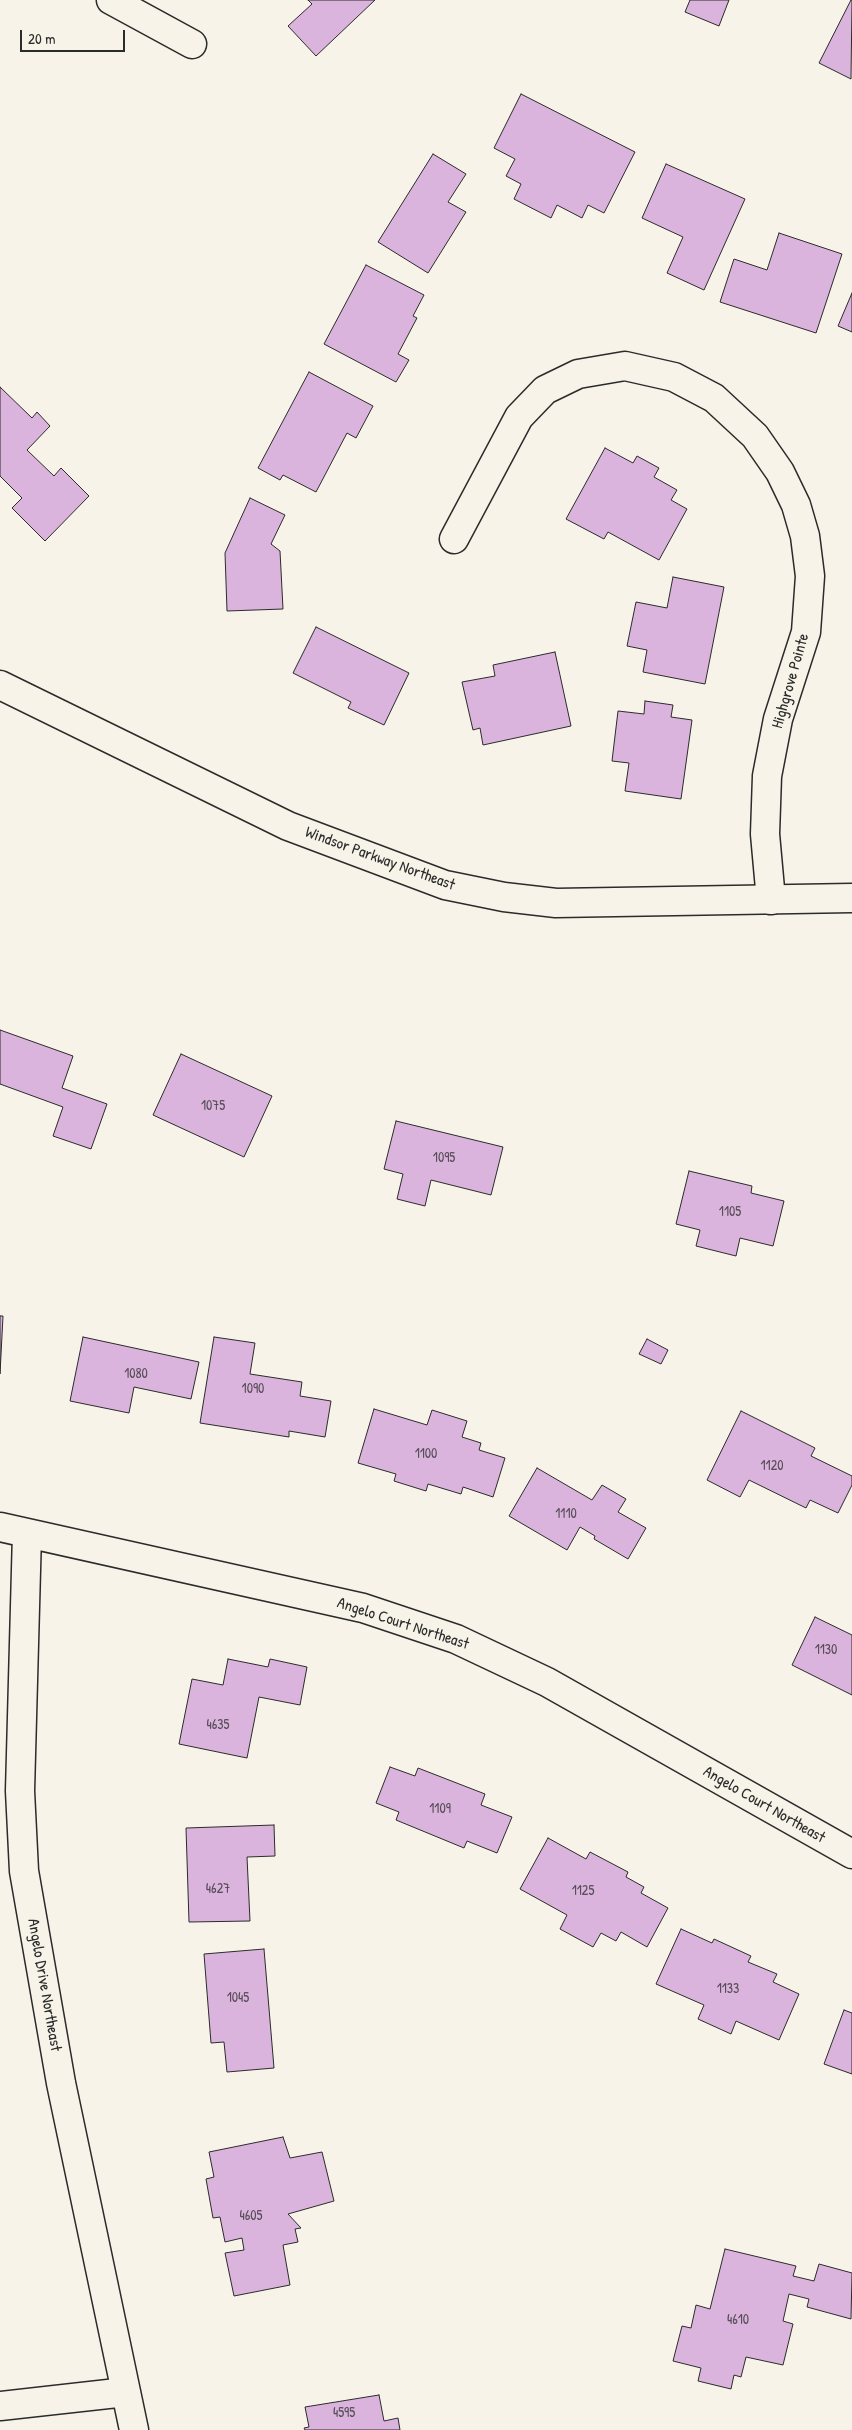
<!DOCTYPE html>
<style>
body{margin:0}
#map{position:relative;width:852px;height:2430px;overflow:hidden;background:#f7f3e8;font-family:"Patrick Hand",sans-serif}
canvas{display:block}
.scale{position:absolute;left:20px;top:30px;width:105px;height:22px;box-sizing:border-box;border:2px solid #2b2b2b;border-top:0;padding-left:6px;font-size:15px;line-height:18px;white-space:nowrap;color:#2b2b2b;-webkit-text-stroke:4px #f7f3e8;paint-order:stroke}
</style>
<div id="map">
<canvas width="852" height="2430"></canvas>
<div class="scale">20 m</div>
</div>
<script>
const context = document.querySelector('canvas').getContext('2d');
context.lineJoin = 'round';
function fillPath(path, color) { context.fillStyle = color; context.fill(path, 'evenodd'); }
const toPath = rows => new Path2D(rows.map(r => 'M' + r).join(''));
function strokePath(path, color, width, dash) { context.strokeStyle = color; context.lineWidth = width; context.lineCap = dash ? 'butt' : 'round'; context.setLineDash(dash || []); context.stroke(path); }
function drawText(font, color, halo, rows, align = 'center') {
  context.font = font + ' "Patrick Hand",sans-serif'; context.lineWidth = 4; context.setLineDash([]); context.textBaseline = 'middle'; context.strokeStyle = halo; context.fillStyle = color; for (const [text, x, y, turn = 0] of rows) {
    context.save(); context.translate(x, y); context.rotate((+turn || 0) * Math.PI / 180); context.textAlign = isNaN(turn) ? turn : align; if (halo) context.strokeText(text, 0, 0); context.fillText(text, 0, 0); context.restore();
  }
}
const building = toPath([
 [308,0,375,0,316,56,288,26,312,4,308,0],
 [690,0,729,0,719,26,685,12,690,0],
 [851,0,852,0,851,79,819,63,851,0],
 [521,94,635,152,604,213,588,205,582,218,557,205,551,218,514,199,521,184,506,176,515,159,494,148,521,94],
 [433,154,466,174,448,202,466,212,428,273,378,242,433,154],
 [666,164,745,199,704,290,667,273,683,237,642,218,666,164],
 [779,233,842,254,816,333,720,302,734,259,767,270,779,233],
 [366,265,424,295,413,316,417,318,398,354,409,360,396,382,324,344,366,265],
 [852,293,852,332,838,326,852,293],
 [309,372,373,406,356,438,347,433,316,492,283,475,280,480,258,468,309,372],
 [0,387,32,418,37,412,50,426,27,450,54,476,61,468,89,496,45,541,12,508,22,498,0,476,0,387],
 [605,448,633,463,637,456,659,468,654,477,677,490,671,500,687,509,659,560,608,532,604,539,566,519,605,448],
 [250,498,285,515,271,544,280,551,283,609,227,611,225,553,250,498],
 [673,577,724,587,705,684,643,672,647,650,627,646,636,602,667,608,673,577],
 [316,627,409,673,384,725,348,708,351,702,293,673,316,627],
 [555,652,571,726,483,745,480,728,473,730,462,682,495,676,493,665,555,652],
 [645,701,673,705,671,717,692,720,681,799,625,791,629,763,612,761,618,711,644,714,645,701],
 [0,1030,73,1056,62,1088,107,1104,91,1149,53,1136,63,1107,0,1084,0,1030],
 [181,1054,272,1096,244,1157,153,1115,181,1054],
 [396,1121,503,1147,491,1195,431,1180,425,1206,397,1199,403,1174,384,1169,396,1121],
 [689,1171,752,1186,751,1193,784,1201,773,1246,740,1238,736,1256,696,1246,700,1230,676,1224,689,1171],
 [0,1316,3,1316,0,1374,0,1316],
 [83,1337,199,1362,191,1399,134,1387,129,1413,70,1401,83,1337],
 [214,1337,255,1343,250,1374,302,1382,300,1396,331,1401,325,1437,289,1431,289,1437,200,1423,214,1337],
 [647,1339,668,1350,661,1364,639,1354,647,1339],
 [374,1409,427,1425,432,1410,467,1421,462,1437,481,1443,479,1450,505,1458,493,1497,463,1487,461,1494,428,1484,426,1491,394,1481,396,1474,358,1463,374,1409],
 [741,1411,815,1448,811,1456,852,1476,852,1485,838,1513,810,1500,806,1508,749,1480,740,1497,707,1480,741,1411],
 [537,1468,592,1500,602,1485,626,1499,618,1512,646,1528,628,1559,594,1539,595,1536,580,1527,567,1550,509,1516,537,1468],
 [815,1617,852,1635,852,1695,792,1665,815,1617],
 [228,1659,268,1667,270,1659,307,1667,300,1705,259,1697,247,1758,179,1744,192,1679,223,1685,228,1659],
 [390,1767,415,1776,418,1768,485,1794,481,1805,512,1817,497,1853,467,1841,464,1848,396,1820,399,1812,376,1803,390,1767],
 [274,1825,275,1856,247,1857,250,1921,189,1922,186,1828,274,1825],
 [548,1838,586,1859,590,1852,628,1872,626,1877,644,1887,641,1893,668,1908,647,1947,621,1932,616,1941,601,1933,593,1947,560,1929,567,1915,520,1889,548,1838],
 [681,1929,712,1943,714,1939,751,1956,748,1962,777,1974,773,1982,799,1994,779,2040,736,2021,731,2034,698,2019,704,2005,656,1984,681,1929],
 [264,1949,274,2068,227,2072,224,2042,211,2043,204,1954,264,1949],
 [844,2010,852,2013,852,2074,824,2064,844,2010],
 [283,2137,290,2158,322,2152,334,2201,288,2214,301,2228,295,2229,298,2242,283,2245,290,2285,234,2296,225,2253,244,2250,242,2238,225,2242,220,2217,213,2218,206,2179,214,2177,209,2152,283,2137],
 [725,2249,796,2266,793,2276,814,2281,819,2264,852,2273,851,2319,807,2307,809,2299,789,2294,783,2321,793,2324,783,2365,746,2357,741,2377,734,2375,731,2389,698,2381,701,2368,673,2361,682,2326,691,2328,696,2305,710,2309,725,2249],
 [379,2395,384,2421,398,2418,400,2430,305,2430,304,2428,309,2427,305,2407,379,2395]
]);
const street = toPath([
 [111,0,192,44],
 [454,539,519,417,545,390,578,374,625,366,674,377,714,398,755,436,780,472,796,505,805,536,810,576,806,632,778,719,767,776,765,834,771,900],
 [0,1527,363,1608,456,1639,547,1682,852,1854],
 [27,1533,20,1791,24,1871,61,2083,134,2430],
 [0,2406,126,2392]
]);
const secondary = toPath([
 [0,685,288,826,445,885,504,897,556,903,852,898]
]);
const numberNames = [
 ["1075",213,1106],
 ["1095",444,1158],
 ["1105",730,1212],
 ["1080",136,1374],
 ["1090",253,1389],
 ["1100",426,1454],
 ["1120",772,1466],
 ["1110",566,1514],
 ["1130",826,1650],
 ["4635",218,1725],
 ["1109",440,1809],
 ["4627",218,1889],
 ["1125",583,1891],
 ["1133",728,1989],
 ["1045",238,1998],
 ["4605",251,2216],
 ["4610",738,2320],
 ["4595",344,2413]
];
const streetNames = [
 ["Highgrove Pointe",791,681,-74],
 ["Windsor Parkway Northeast",380,859,20],
 ["Angelo Court Northeast",403,1624,18],
 ["Angelo Court Northeast",764,1805,30],
 ["Angelo Drive Northeast",44,1985,80]
];
fillPath(building, '#dab4dd');
strokePath(building, '#2b2b2b', 1);
strokePath(street, '#2b2b2b', 31);
strokePath(secondary, '#2b2b2b', 31);
strokePath(street, '#f7f3e8', 28);
strokePath(secondary, '#f7f3e8', 28);
drawText('14px', '#574d58', null, numberNames);
drawText('16px', '#2b2b2b', '#f7f3e8', streetNames);
</script>
